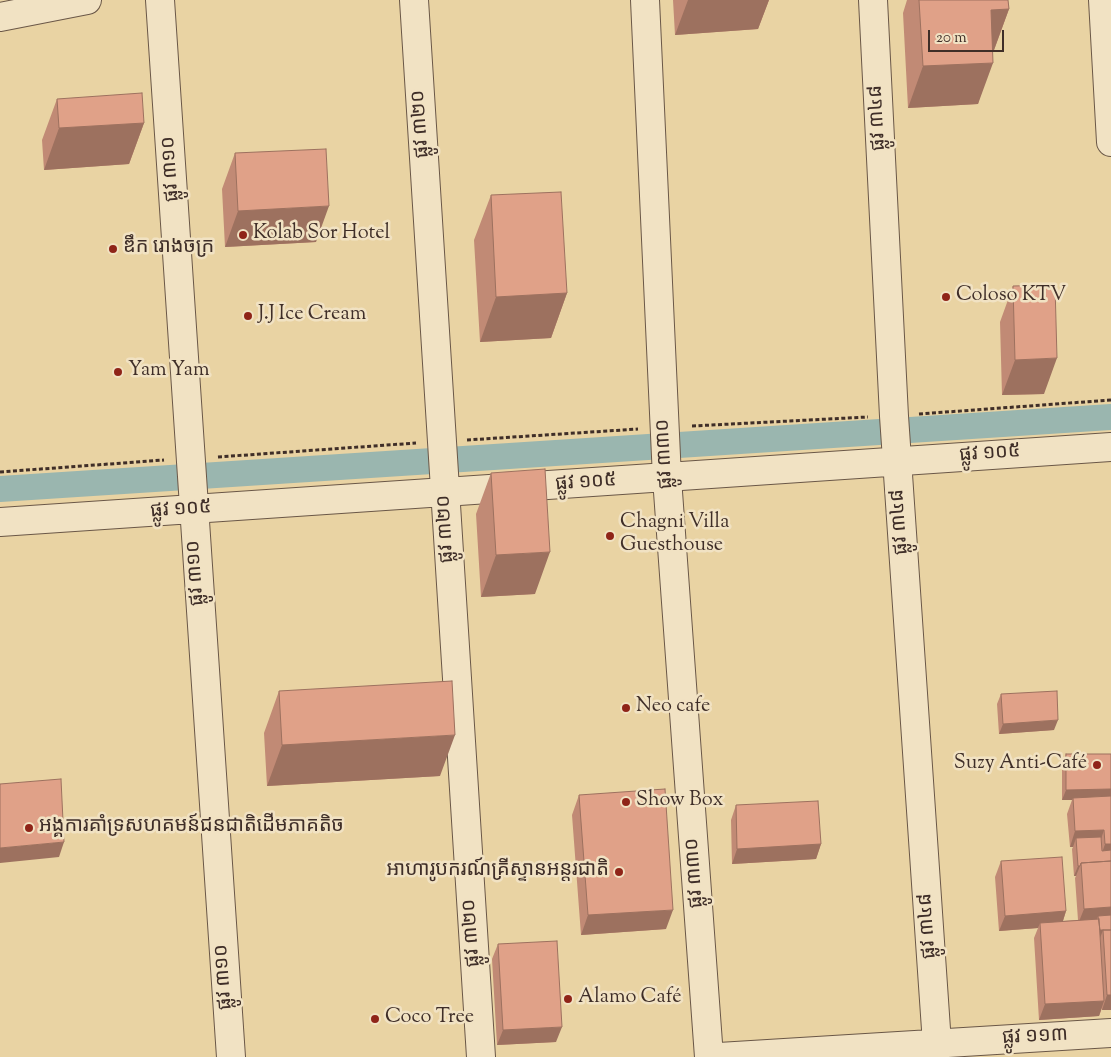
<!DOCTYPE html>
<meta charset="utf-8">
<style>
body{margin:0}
#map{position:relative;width:1111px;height:1057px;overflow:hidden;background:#e9d3a3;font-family:"Sorts Mill Goudy",serif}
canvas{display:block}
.scale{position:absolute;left:928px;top:30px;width:76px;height:22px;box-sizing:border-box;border:2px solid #3f2e28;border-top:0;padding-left:6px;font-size:15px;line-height:18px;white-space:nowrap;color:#3f2e28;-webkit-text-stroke:4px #f1e2c3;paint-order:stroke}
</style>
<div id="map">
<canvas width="1111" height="1057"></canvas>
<div class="scale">20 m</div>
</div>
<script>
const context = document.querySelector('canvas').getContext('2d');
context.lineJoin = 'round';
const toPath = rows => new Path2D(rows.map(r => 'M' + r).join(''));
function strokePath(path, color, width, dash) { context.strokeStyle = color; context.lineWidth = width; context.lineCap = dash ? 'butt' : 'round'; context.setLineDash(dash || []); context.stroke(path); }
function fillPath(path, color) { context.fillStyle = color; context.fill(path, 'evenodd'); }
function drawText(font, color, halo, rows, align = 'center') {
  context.font = font + ' "Sorts Mill Goudy","Noto Sans Khmer",serif'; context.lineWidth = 5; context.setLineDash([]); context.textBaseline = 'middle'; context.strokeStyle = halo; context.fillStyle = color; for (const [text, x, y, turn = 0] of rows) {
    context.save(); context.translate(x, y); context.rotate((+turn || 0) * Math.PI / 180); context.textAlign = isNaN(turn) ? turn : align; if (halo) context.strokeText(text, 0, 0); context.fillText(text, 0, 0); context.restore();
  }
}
const canal = toPath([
 [0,489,1111,417]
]);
const path = toPath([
 [919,414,1111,400],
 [692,426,868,417],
 [467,440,638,429],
 [218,457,416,443],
 [0,472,164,460]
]);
const minor = toPath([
 [160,0,231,1057],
 [414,0,481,1057],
 [645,0,667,478,709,1057],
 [873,0,894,416,937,1044],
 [1103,0,1111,142],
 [0,17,87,0],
 [0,522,1111,447],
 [719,1057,1111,1033]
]);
const wall = toPath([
 [673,0,769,0,758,29,675,35],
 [907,0,1008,0,1009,9,994,50,993,50,978,104,908,108,903,13],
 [57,99,144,123,129,164,44,170,42,140],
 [235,153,316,242,225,247,222,189],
 [491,195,567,293,551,338,480,342,474,240],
 [1013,286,1044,394,1002,395,1000,322],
 [491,473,535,594,481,597,476,514],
 [279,691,440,776,267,786,264,733],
 [1001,694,1054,730,999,734,997,704],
 [1066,754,1111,754,1111,1010,1102,1010,1102,1008,1099,1016,1039,1020,1034,938,1038,928,999,931,995,877,1001,861,1066,911,1063,921,1078,920,1075,878,1076,876,1074,876,1072,849,1073,847,1070,847,1067,814,1072,800,1062,800,1062,764],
 [579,795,666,929,581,935,572,815],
 [736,805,821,844,816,859,732,864,731,820],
 [498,944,556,1042,497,1045,492,959]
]);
const shadedWall = toPath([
 [688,0,769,0,758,29,675,35],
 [1009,9,994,50,975,51,991,10],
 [993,63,978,104,908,108,923,66],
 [144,123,129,164,44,170,59,128],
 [329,206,316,242,225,247,238,211],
 [567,293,551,338,480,342,496,297],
 [1057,358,1044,394,1002,395,1015,360],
 [550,552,535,594,481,597,496,555],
 [1058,720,1054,730,999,734,1003,724],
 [455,735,440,776,267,786,282,745],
 [1111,789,1111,799,1073,798,1072,800,1062,800,1066,790],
 [1104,830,1099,845,1076,838,1073,847,1070,847,1075,831],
 [64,842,59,857,0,863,0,848],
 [821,844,816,859,732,864,737,849],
 [1105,844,1111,844,1111,859,1100,859],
 [1078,866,1080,866,1076,876,1074,876],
 [1111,907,1111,922,1098,916,1096,923,1078,924,1084,909],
 [673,910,666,929,581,935,588,915],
 [1066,911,1061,927,1040,923,1038,928,999,931,1005,916],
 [1099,930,1111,930,1103,930,1099,941],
 [1107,995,1111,995,1111,1010,1102,1010],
 [1104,1001,1099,1016,1039,1020,1045,1004],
 [562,1027,556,1042,497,1045,503,1030]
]);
const building = toPath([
 [919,0,1008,0,1009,9,991,10,993,63,923,66,919,0],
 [142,93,144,123,59,128,57,99,142,93],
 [326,149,329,206,238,211,235,153,326,149],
 [561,192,567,293,496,297,491,195,561,192],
 [1055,285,1057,358,1015,360,1013,286,1055,285],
 [545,469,550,552,496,555,491,473,545,469],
 [452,681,455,735,282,745,279,691,452,681],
 [1057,691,1058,720,1003,724,1001,694,1057,691],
 [1066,754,1111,754,1111,789,1066,790,1066,754],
 [61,779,64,842,0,848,0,784,61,779],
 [665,789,673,910,588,915,579,795,665,789],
 [1111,796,1111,844,1105,844,1104,830,1075,831,1073,798,1111,796],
 [818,801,821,844,737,849,736,805,818,801],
 [1101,837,1102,851,1111,850,1111,861,1081,863,1080,866,1078,866,1076,838,1101,837],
 [1062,857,1066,911,1005,916,1001,861,1062,857],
 [1111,861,1111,907,1084,909,1081,863,1111,861],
 [1111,915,1111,930,1100,930,1098,916,1111,915],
 [1099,919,1104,1001,1045,1004,1040,923,1099,919],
 [1103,930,1111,930,1111,995,1107,995,1103,930],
 [557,941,562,1027,503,1030,498,944,557,941]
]);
const markers = [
 [243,235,5,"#8f2418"],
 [113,249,5,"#8f2418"],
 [946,297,5,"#8f2418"],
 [248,316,5,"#8f2418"],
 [118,372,5,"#8f2418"],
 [610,536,5,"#8f2418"],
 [626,708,5,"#8f2418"],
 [1097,765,5,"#8f2418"],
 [626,802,5,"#8f2418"],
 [29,828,5,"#8f2418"],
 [619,872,5,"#8f2418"],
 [568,999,5,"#8f2418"],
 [375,1019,5,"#8f2418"]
];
const streetNames = [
 ["ផ្លូវ ៣៤៨",879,118,-93],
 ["ផ្លូវ ៣២០",422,124,-94],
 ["ផ្លូវ ៣១០",172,169,-94],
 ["ផ្លូវ ៣៣០",666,454,-93],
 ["ផ្លូវ ១០៥",990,455,-4],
 ["ផ្លូវ ១០៥",586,484,-4],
 ["ផ្លូវ ១០៥",181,511,-4],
 ["ផ្លូវ ៣៤៨",901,522,-94],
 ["ផ្លូវ ៣២០",447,529,-93],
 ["ផ្លូវ ៣១០",197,573,-94],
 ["ផ្លូវ ៣៣០",696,873,-94],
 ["ផ្លូវ ៣៤៨",929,926,-94],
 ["ផ្លូវ ៣២០",473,933,-94],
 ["ផ្លូវ ៣១០",225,977,-94],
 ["ផ្លូវ ១១៣",1035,1038,-3]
];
const poiNames = [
 ["Kolab Sor Hotel",253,235],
 ["ឌឹក រោងចក្រ",123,249],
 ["Coloso KTV",956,297],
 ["J.J Ice Cream",258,316],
 ["Yam Yam",128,372],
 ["Chagni Villa",620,524],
 ["Guesthouse",620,547],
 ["Neo cafe",636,708],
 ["Suzy Anti-Café",1087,765,"right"],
 ["Show Box",636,802],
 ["អង្គការគាំទ្រសហគមន៍ជនជាតិដើមភាគតិច",39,828],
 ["អាហារូបករណ៍គ្រីស្ទានអន្តរជាតិ",609,872,"right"],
 ["Alamo Café",578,999],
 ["Coco Tree",385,1019]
];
strokePath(canal, '#9ab6af', 26);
strokePath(minor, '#6a5747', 30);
strokePath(path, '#3f2e28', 3, [4, 2.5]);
strokePath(minor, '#f1e2c3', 28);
fillPath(wall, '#c18a75');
fillPath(shadedWall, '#9d715f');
fillPath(building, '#e0a188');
strokePath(building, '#9d715f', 1);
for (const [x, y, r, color] of markers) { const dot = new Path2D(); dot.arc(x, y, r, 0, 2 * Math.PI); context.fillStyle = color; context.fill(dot); strokePath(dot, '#f1e2c3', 2); }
drawText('20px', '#3f2e28', '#f1e2c3', streetNames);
drawText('20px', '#3f2e28', '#f1e2c3', poiNames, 'left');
</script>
